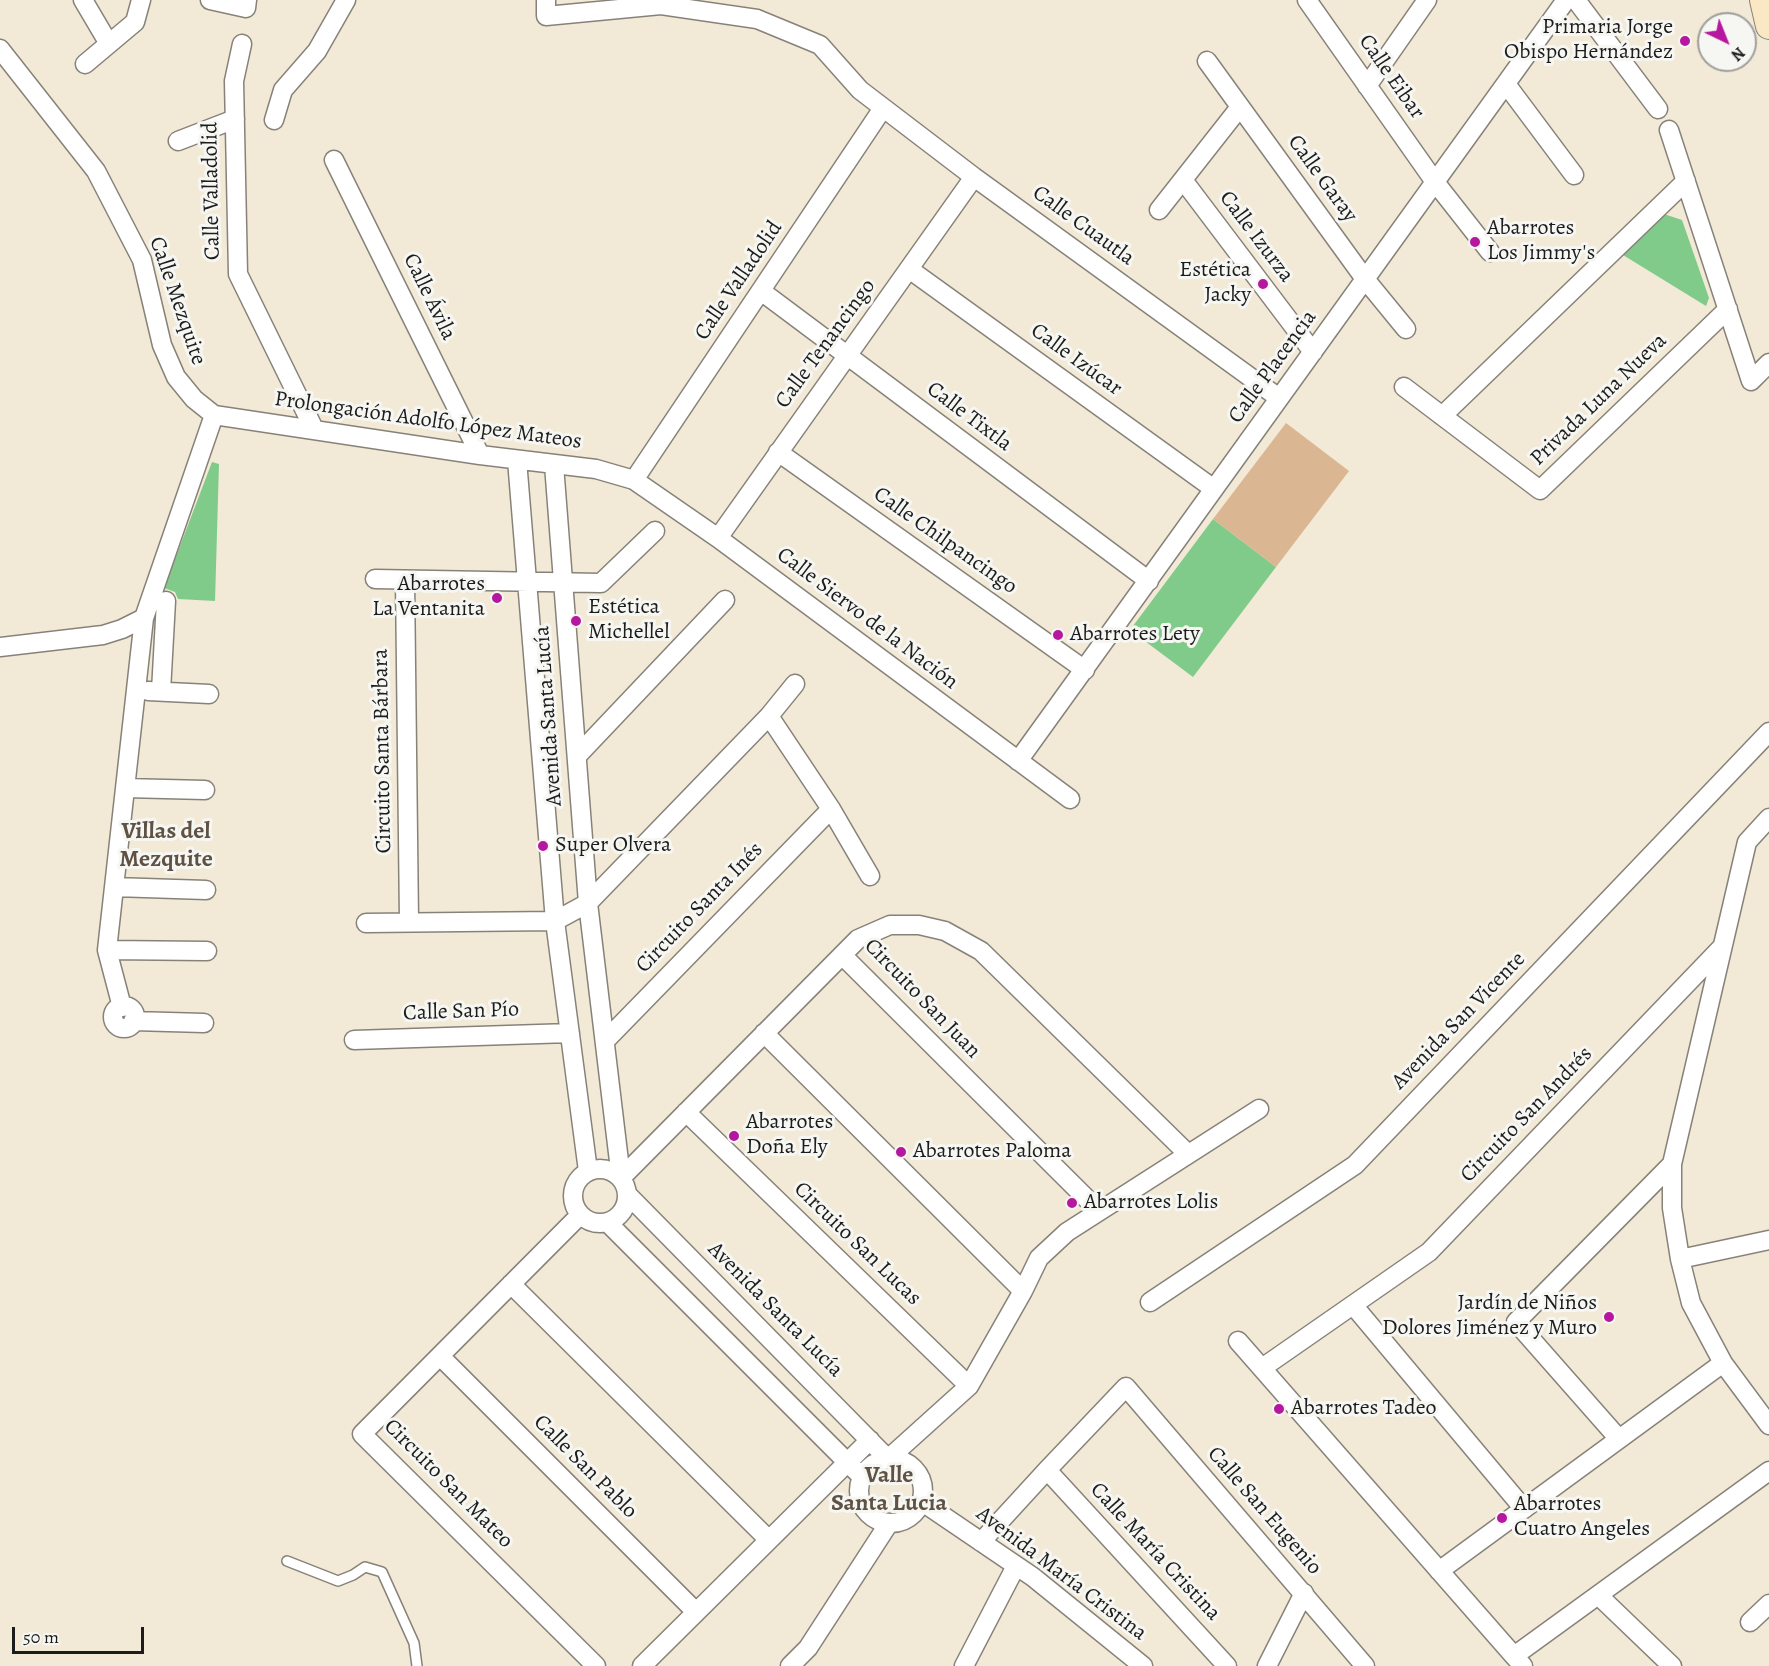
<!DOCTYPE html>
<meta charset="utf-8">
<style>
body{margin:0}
#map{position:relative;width:1769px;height:1666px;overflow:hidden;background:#f2e9d6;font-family:Alegreya,serif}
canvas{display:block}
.north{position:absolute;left:1697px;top:12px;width:60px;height:60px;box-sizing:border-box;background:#f6f6f2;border:2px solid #9f9f9c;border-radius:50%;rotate:137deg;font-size:16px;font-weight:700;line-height:24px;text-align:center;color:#1c1c1c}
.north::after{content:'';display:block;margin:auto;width:21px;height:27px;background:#b5179e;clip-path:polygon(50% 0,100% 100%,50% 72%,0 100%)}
.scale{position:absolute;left:12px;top:1627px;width:132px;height:27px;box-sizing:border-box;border:3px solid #1c1c1c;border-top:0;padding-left:8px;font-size:18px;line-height:21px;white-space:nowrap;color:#1c1c1c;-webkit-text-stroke:4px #f6f6f2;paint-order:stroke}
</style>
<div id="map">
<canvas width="1769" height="1666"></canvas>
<div class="north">N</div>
<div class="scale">50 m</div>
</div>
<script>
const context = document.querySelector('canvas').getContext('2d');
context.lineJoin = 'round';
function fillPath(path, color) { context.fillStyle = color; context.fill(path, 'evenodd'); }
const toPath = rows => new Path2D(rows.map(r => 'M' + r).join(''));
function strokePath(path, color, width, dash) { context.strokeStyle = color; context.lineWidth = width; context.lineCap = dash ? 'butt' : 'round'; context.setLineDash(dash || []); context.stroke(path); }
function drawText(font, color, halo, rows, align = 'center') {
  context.font = font + ' Alegreya,serif'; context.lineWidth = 6; context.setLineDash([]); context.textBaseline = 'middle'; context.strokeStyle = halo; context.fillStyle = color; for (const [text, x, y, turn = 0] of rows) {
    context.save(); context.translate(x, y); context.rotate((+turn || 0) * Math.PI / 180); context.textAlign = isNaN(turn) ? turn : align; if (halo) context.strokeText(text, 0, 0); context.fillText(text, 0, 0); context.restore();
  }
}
const green = toPath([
 [1664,214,1682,220,1709,298,1706,306,1623,255],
 [212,462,219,464,215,601,178,599,175,592,164,588],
 [1213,519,1276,567,1193,677,1130,630]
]);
const building = toPath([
 [1286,423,1349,471,1276,567,1213,519]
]);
const lane = toPath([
 [287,1561,338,1581,353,1575,365,1567,382,1572,414,1643,417,1666]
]);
const street = toPath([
 [83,0,109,44],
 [210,0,246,8,247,0],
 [546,0,546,16,661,5,757,19,820,45,860,90,974,177,1279,398],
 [1307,0,1435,182,1490,252],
 [1576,0,1658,109],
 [242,44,234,81,238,274,314,429],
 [0,49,96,171,142,260,162,345,176,377,194,399,214,415],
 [1207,61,1365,279,1406,329],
 [85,64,135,22,141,0],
 [1506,84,1574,175],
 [1367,86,1427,0],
 [274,120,283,90,317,51,346,0],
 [1669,130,1751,381,1769,363],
 [178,141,235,119],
 [334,160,480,455],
 [1183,180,1313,352],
 [1159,210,1240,107],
 [909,269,1214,489],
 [761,291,1149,581],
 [1404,387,1540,490,1728,309],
 [214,415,480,455,596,469,634,480,718,538,1070,799],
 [1442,416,1686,181],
 [778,452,1085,670],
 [517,460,555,921,588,1171],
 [554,465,588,903,621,1178],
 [634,480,883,108],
 [718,538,974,177],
 [375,579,601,583,655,531],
 [405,580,409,922],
 [0,647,103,635,122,629,144,618],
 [148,691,209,694],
 [161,691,166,601],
 [769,716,831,809,870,876],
 [577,756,725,600],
 [1018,761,1566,0],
 [125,788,205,790],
 [1769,818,1747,842,1672,1164,1672,1208,1680,1259,1691,1303,1723,1363,1769,1425],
 [114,887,206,890],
 [366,923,555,921,588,903,769,716,795,684],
 [107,950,207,951],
 [842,955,1099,1211],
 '113 1017a11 11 0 1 1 22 0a11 11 0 1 1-22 0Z',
 [122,1007,107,950,144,618,214,415],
 [133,1021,204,1023],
 [764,1033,1023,1291],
 [354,1040,570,1033],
 [605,1041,831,809],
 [686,1112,969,1386],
 '573 1196a27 27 0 1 1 54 0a27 27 0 1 1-54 0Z',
 [621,1178,858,939,890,925,919,925,945,931,981,951,1188,1154],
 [628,1195,888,1459,969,1386,1023,1291,1039,1258,1067,1232,1259,1109],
 [580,1215,362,1434,596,1666],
 [608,1223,862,1477],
 [1680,1259,1769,1240],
 [511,1284,769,1540],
 [1150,1302,1355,1165,1769,732],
 [1353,1305,1524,1509],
 [1238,1341,1514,1656],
 [440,1356,696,1612],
 [1262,1368,1429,1252,1722,947],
 [1619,1439,1516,1322,1672,1164],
 '859 1491a32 32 0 1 1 64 0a32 32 0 1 1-64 0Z',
 [1047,1470,1227,1666],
 [921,1501,1033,1577,1143,1666],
 [981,1542,1047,1470,1126,1387,1365,1666],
 [1439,1571,1723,1363],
 [1598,1595,1672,1666],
 [1750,1622,1769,1604],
 [642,1666,870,1440],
 [790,1666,808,1648,889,1523],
 [964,1666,1016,1566],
 [1267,1666,1304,1593],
 [1523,1666,1514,1656,1769,1471]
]);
const secondary = toPath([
 [1763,0,1769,26]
]);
const markers = [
 [1685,41,6,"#b5179e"],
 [1475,242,6,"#b5179e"],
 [1263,284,6,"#b5179e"],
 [497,598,6,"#b5179e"],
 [576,621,6,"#b5179e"],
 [1058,635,6,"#b5179e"],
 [543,846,6,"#b5179e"],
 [734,1136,6,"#b5179e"],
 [901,1152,6,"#b5179e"],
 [1072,1203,6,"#b5179e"],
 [1609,1317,6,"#b5179e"],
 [1279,1409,6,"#b5179e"],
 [1502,1518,6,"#b5179e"]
];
const poiNames = [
 ["Primaria Jorge",1673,28,"right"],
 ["Obispo Hernández",1673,53,"right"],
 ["Abarrotes",1487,229],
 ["Los Jimmy's",1487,254],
 ["Estética",1251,271,"right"],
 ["Jacky",1251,296,"right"],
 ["Abarrotes",485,585,"right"],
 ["La Ventanita",485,610,"right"],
 ["Estética",588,608],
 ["Michellel",588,633],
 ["Abarrotes Lety",1070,635],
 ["Super Olvera",555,846],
 ["Abarrotes",746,1123],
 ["Doña Ely",746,1148],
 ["Abarrotes Paloma",913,1152],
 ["Abarrotes Lolis",1084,1203],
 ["Jardín de Niños",1597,1304,"right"],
 ["Dolores Jiménez y Muro",1597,1329,"right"],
 ["Abarrotes Tadeo",1291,1409],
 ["Abarrotes",1514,1505],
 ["Cuatro Angeles",1514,1530]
];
const streetNames = [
 ["Calle Eibar",1391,77,55],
 ["Calle Garay",1322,179,54],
 ["Calle Valladolid",212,191,-91],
 ["Calle Cuautla",1083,226,36],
 ["Calle Izurza",1256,237,53],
 ["Calle Valladolid",739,281,-56],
 ["Calle Ávila",429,297,64],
 ["Calle Mezquite",177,301,71],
 ["Calle Tenancingo",826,344,-54],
 ["Calle Izúcar",1076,360,36],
 ["Calle Placencia",1273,367,-54],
 ["Privada Luna Nueva",1599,400,-44],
 ["Calle Tixtla",969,417,37],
 ["Prolongación Adolfo López Mateos",428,421,8],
 ["Calle Chilpancingo",945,541,35],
 ["Calle Siervo de la Nación",867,619,37],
 ["Avenida Santa Lucía",549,716,-94],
 ["Circuito Santa Bárbara",383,751,-91],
 ["Circuito Santa Inés",700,908,-46],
 ["Circuito San Juan",922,999,46],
 ["Calle San Pío",461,1012,-2],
 ["Avenida San Vicente",1459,1021,-46],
 ["Circuito San Andrés",1527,1115,-46],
 ["Circuito San Lucas",857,1244,44],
 ["Avenida Santa Lucía",775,1310,45],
 ["Calle San Pablo",585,1467,45],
 ["Circuito San Mateo",448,1484,45],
 ["Calle San Eugenio",1264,1511,49],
 ["Calle María Cristina",1155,1552,47],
 ["Avenida María Cristina",1061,1574,37]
];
const neighbourhoodNames = [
 ["Villas del",166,832],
 ["Mezquite",166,860],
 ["Valle",889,1476],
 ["Santa Lucia",889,1504]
];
fillPath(green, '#80cb89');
fillPath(building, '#dbb692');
strokePath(lane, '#878279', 12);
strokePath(street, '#878279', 21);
strokePath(secondary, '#878279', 28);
strokePath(lane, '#fff', 9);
strokePath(street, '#fff', 18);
strokePath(secondary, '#fae7c3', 26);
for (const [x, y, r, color] of markers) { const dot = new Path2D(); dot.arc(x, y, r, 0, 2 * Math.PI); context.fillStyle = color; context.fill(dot); strokePath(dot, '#f6f6f2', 2); }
drawText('22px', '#1c1c1c', '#f6f6f2', poiNames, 'left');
drawText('22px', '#1c1c1c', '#f6f6f2', streetNames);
drawText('bold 24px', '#5f5245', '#f6f6f2', neighbourhoodNames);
</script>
